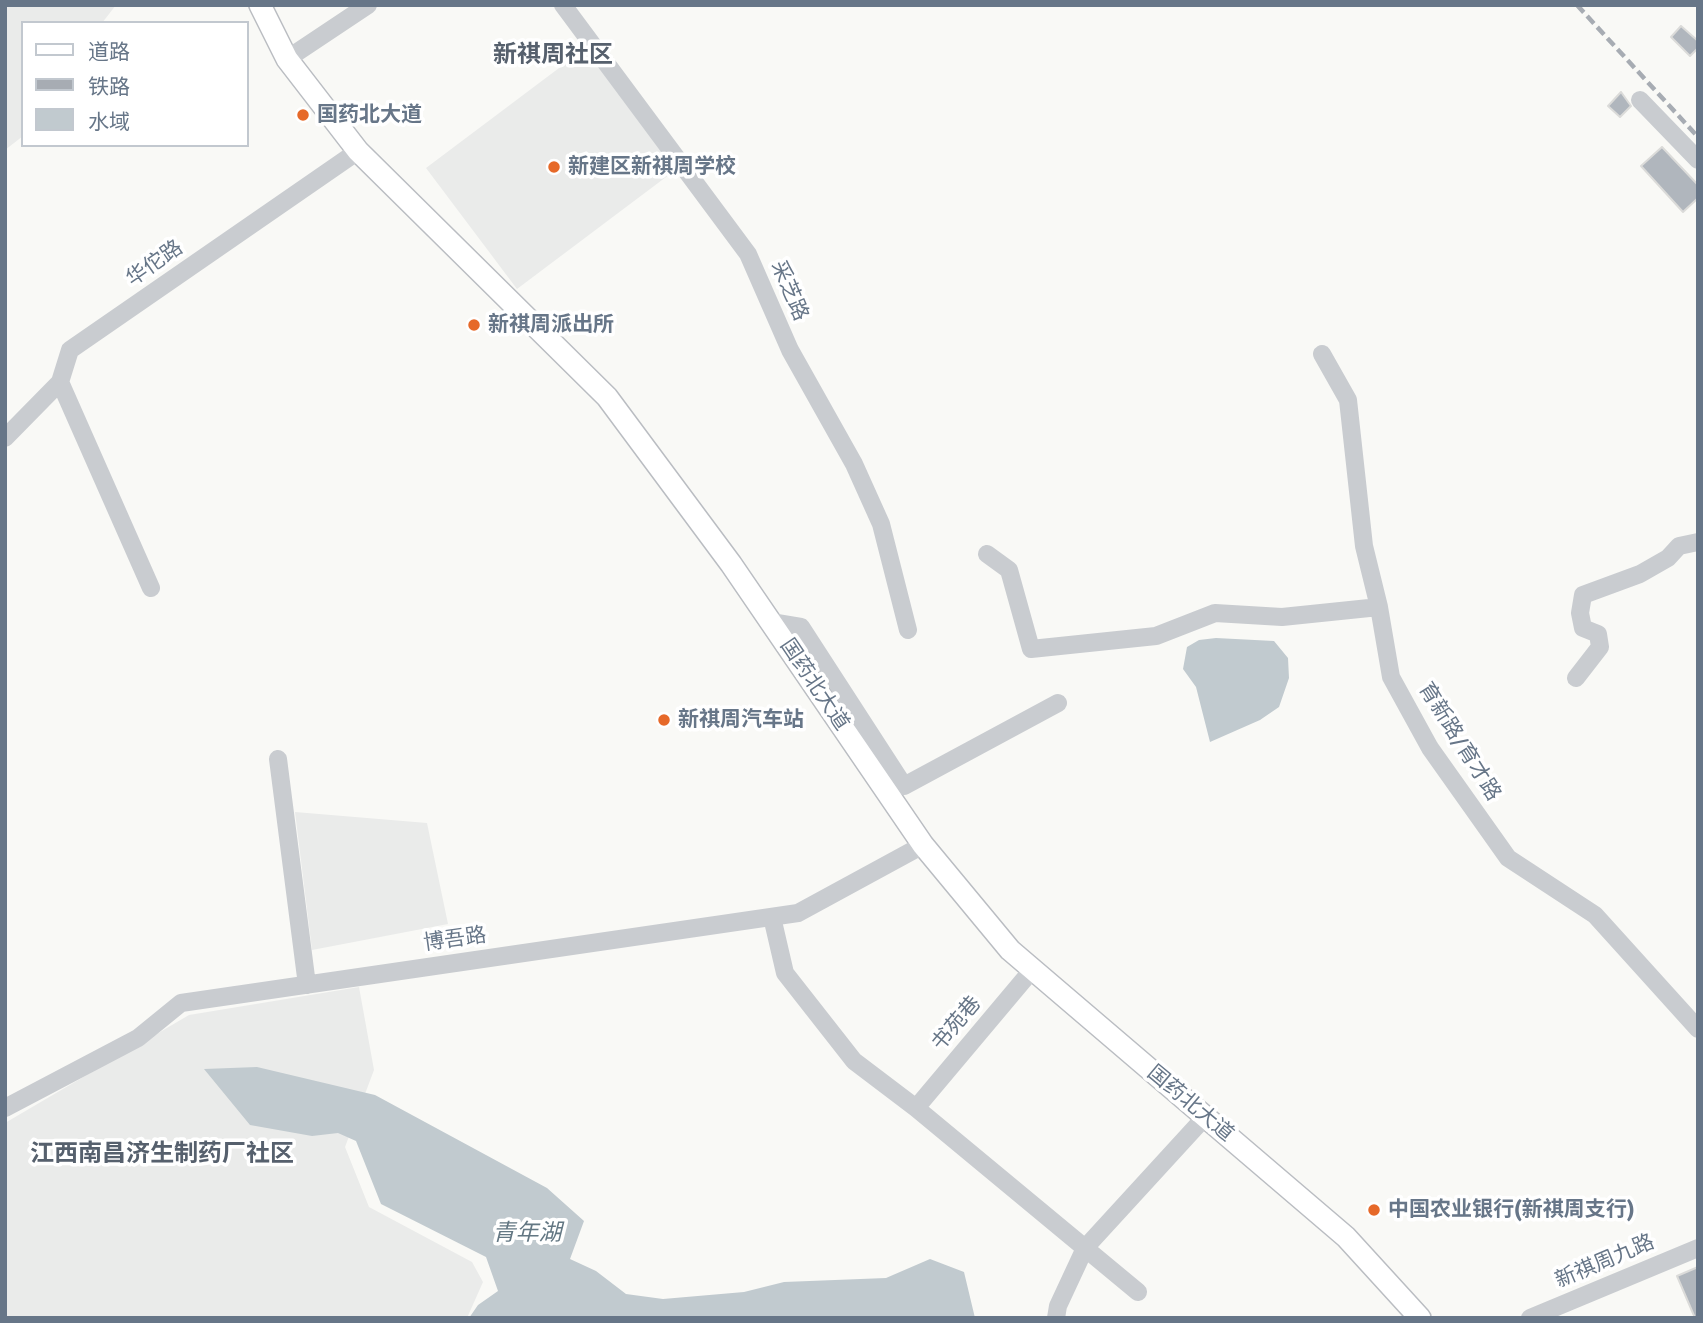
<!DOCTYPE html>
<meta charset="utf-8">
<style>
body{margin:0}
#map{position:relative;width:1703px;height:1323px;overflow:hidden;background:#f9f9f6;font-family:Signika,"Noto Sans SC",sans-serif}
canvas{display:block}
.frame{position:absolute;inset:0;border:7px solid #677688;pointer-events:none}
.legend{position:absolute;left:21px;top:21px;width:228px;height:126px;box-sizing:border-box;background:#fff;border:2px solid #c2c8cf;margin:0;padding:9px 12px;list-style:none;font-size:21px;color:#677688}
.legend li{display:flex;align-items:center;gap:14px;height:35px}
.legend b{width:35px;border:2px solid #c2c8cf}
</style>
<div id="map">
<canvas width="1703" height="1323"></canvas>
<div class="frame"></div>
<ul class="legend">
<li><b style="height:9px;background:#fff"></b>道路</li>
<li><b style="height:9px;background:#a7acb3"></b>铁路</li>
<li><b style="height:19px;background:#c1cacf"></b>水域</li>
</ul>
</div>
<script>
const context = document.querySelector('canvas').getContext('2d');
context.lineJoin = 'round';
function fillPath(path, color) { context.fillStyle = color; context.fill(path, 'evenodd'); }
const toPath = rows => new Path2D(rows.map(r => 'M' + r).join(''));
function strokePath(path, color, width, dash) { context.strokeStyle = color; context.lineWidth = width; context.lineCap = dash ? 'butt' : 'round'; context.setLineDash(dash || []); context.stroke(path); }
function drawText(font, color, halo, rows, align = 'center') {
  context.font = font + ' Signika,"Noto Sans SC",sans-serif'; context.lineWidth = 7; context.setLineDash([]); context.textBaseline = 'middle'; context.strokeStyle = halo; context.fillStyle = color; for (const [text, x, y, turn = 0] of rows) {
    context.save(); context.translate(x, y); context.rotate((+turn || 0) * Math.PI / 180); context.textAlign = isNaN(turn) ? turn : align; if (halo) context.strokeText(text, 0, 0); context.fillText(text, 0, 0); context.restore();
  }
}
const built = toPath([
 [5,5,116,5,102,23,23,23,23,136,5,150],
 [591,44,682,165,517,289,426,168],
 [295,812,427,823,448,924,312,950],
 [359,987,374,1070,345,1147,369,1207,472,1262,483,1282,467,1318,5,1318,5,1123,189,1015]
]);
const water = toPath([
 [1216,638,1274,641,1288,658,1289,678,1279,707,1260,720,1210,742,1196,687,1183,669,1187,647,1199,640],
 [257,1067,375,1095,547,1188,584,1221,570,1259,596,1271,626,1294,663,1299,744,1292,784,1282,886,1278,930,1259,964,1272,975,1318,469,1318,478,1305,498,1291,486,1257,381,1204,356,1141,338,1133,312,1136,250,1125,204,1069]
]);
const building = toPath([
 [1681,26,1698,41,1698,48,1690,56,1671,37,1681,26],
 [1621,92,1631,106,1620,117,1608,106,1621,92],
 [1662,147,1698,185,1698,198,1683,212,1641,166,1662,147],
 [1698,1267,1698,1318,1695,1318,1677,1276,1698,1267]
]);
const minor = toPath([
 [563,5,748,254,790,350,854,464,881,524,908,630],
 [287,59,368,5],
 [1640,100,1698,160],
 [1322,354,1348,400,1364,546,1379,607,1391,677,1430,748,1508,858,1595,915,1698,1029],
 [60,382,151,588],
 [5,438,60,382,70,350,358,151],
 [987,554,1009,570,1031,649,1156,636,1215,613,1282,617,1379,607],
 [771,622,801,627,904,786,1058,703],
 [1576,678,1600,647,1598,634,1583,628,1580,613,1583,595,1640,574,1668,558,1679,546,1698,542],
 [278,759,307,985],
 [772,917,785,973,854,1061,916,1108,1138,1292],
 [5,1108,138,1038,181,1003,798,913,923,845],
 [916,1108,1032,970],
 [1056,1318,1058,1306,1085,1248,1205,1117],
 [1530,1318,1698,1248]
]);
const major = toPath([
 [260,5,287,59,358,151,607,397,731,564,923,845,1010,950,1346,1237,1420,1318]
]);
const rail = toPath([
 [1577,5,1698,137]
]);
const markers = [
 [303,115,7,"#e66929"],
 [554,167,7,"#e66929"],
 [474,325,7,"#e66929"],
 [664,720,7,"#e66929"],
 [1374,1210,7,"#e66929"]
];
const poiNames = [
 ["国药北大道",317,115],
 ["新建区新祺周学校",568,167],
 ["新祺周派出所",488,325],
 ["新祺周汽车站",678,720],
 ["中国农业银行(新祺周支行)",1388,1210]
];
const streetNames = [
 ["华佗路",155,264,-35],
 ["采芝路",789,291,67],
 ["国药北大道",814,685,56],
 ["育新路/育才路",1459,742,58],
 ["博吾路",455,940,-8],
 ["书苑巷",957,1024,-50],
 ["国药北大道",1190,1104,40],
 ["新祺周九路",1605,1262,-23]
];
const waterNames = [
 ["青年湖",527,1234]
];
const quarterNames = [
 ["新祺周社区",553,56],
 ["江西南昌济生制药厂社区",162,1155]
];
fillPath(built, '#eaebea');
fillPath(water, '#c1cacf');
fillPath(building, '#b0b6bd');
strokePath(building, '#dbdbd9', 2);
strokePath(major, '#babdc2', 24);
strokePath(minor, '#c9ccd0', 18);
strokePath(major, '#fff', 21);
strokePath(rail, '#a7acb3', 4.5, [10, 5]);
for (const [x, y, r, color] of markers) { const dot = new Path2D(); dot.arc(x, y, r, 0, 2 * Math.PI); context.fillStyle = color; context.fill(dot); strokePath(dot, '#fff', 2.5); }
drawText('bold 21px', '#677688', '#fff', poiNames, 'left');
drawText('21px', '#677688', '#fff', streetNames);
drawText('italic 23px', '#637783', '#fff', waterNames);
drawText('bold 24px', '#56606d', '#fff', quarterNames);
</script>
